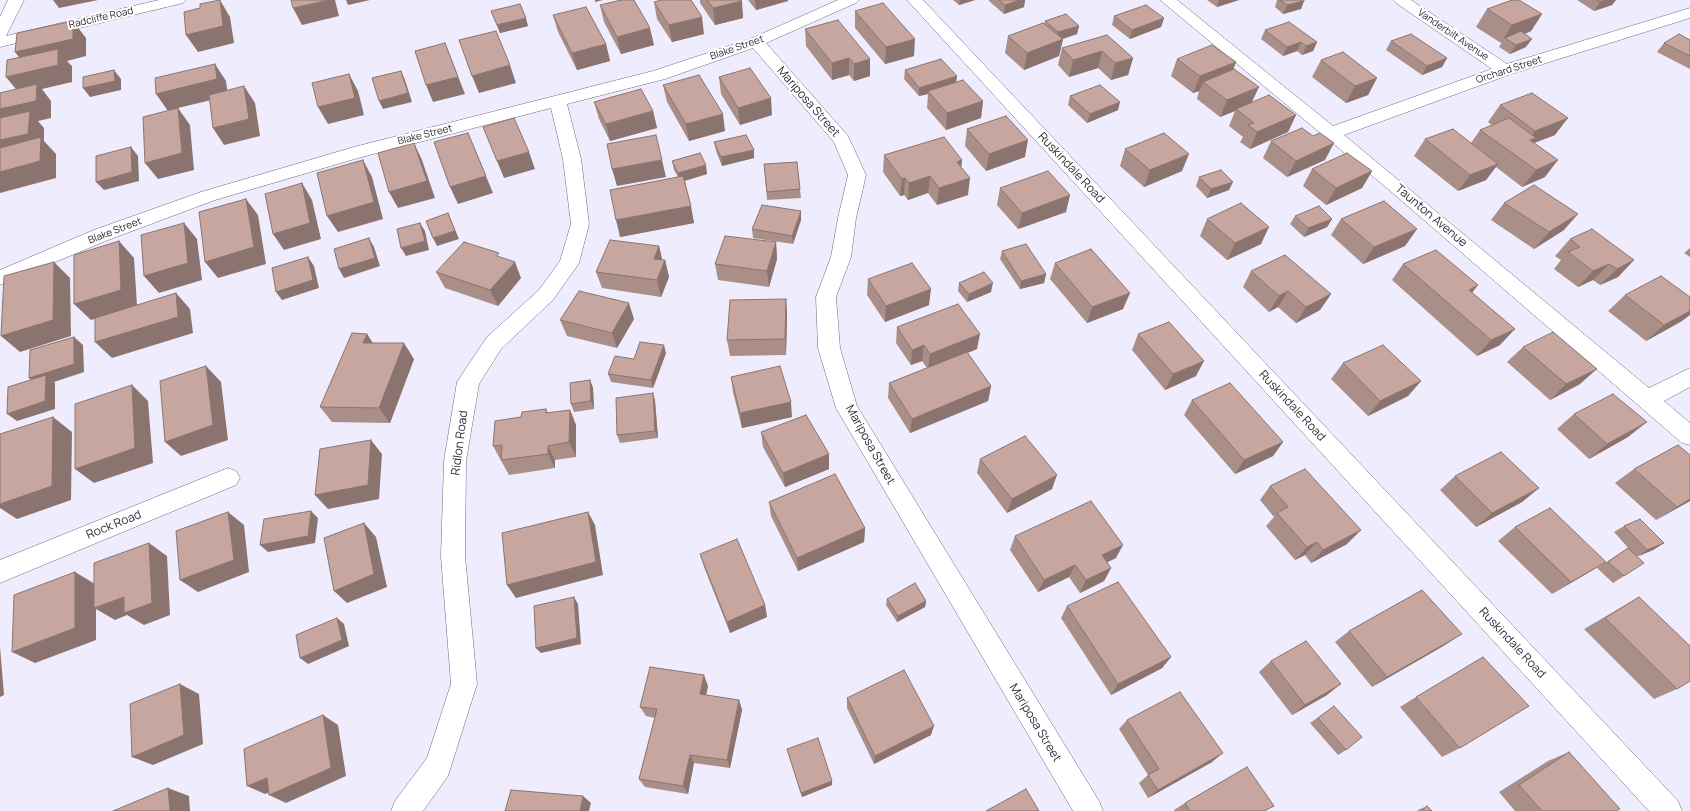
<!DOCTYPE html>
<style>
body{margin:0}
canvas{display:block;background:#efecfd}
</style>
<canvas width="1690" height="811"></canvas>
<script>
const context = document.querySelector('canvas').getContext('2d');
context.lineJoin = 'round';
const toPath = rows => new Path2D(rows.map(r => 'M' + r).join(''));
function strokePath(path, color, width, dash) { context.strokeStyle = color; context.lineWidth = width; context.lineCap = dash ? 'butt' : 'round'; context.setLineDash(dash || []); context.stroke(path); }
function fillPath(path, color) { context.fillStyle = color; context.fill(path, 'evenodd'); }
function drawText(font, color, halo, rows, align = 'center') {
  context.font = font + ' Manrope,sans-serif'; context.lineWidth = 4; context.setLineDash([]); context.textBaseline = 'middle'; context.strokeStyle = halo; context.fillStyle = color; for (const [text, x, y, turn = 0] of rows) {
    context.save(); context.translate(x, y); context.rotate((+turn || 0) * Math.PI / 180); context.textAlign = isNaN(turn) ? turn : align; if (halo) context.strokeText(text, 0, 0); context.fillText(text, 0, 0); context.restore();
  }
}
const minor = toPath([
 [8,0,24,0,6,36,159,0,186,0,183,3,0,47,0,17,8,0],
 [838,0,859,0,856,3,766,43,848,136,866,175,856,218,851,257,836,297,840,348,857,406,1099,801,1103,811,1073,811,836,408,818,348,816,297,831,257,838,218,848,175,834,142,753,48,665,79,567,104,581,159,589,224,579,263,553,300,501,349,479,384,466,461,465,556,477,684,448,776,423,811,391,811,395,801,427,758,451,684,441,556,444,461,457,382,487,337,539,290,560,261,571,224,563,159,551,108,358,158,215,200,108,240,0,285,0,270,94,230,201,192,354,147,653,71,750,39,838,0],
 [907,0,923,0,1678,801,1682,811,1649,811,907,0],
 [1160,0,1177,0,1333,126,1492,69,1396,3,1393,0,1411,0,1507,64,1690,8,1690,18,1511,74,1344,135,1649,388,1690,368,1690,387,1664,401,1690,423,1690,445,1682,443,1388,189,1160,0],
 [228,468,236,471,240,478,236,485,0,583,0,560,228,468]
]);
const wall = toPath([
 [700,0,741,0,743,18,715,25,700,3],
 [748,0,788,0,788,1,756,10],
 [953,0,975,0,959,5],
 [989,0,1025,0,1024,7,1004,14,989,1],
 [1207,0,1239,0,1217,7],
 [1277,0,1304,0,1301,9,1283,14,1275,7],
 [1577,0,1616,0,1612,5,1594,11],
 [654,2,704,34,672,42,657,19],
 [600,5,654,45,621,54,604,22],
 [1487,9,1542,14,1531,31,1525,34,1526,47,1510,54,1499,47,1502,42,1501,43,1476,27],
 [491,11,528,26,500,33],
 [855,11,914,56,885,64,855,28],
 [553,15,606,44,610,61,577,70,558,32],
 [1114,16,1164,18,1161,27,1130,39,1112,25],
 [1045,21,1079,26,1077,34,1063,39,1059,56,1024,70,1005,53,1008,36,1044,24],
 [805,29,870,59,870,76,854,81,849,75,832,80,806,46],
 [1265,30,1317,42,1313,51,1302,55,1297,51,1283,56,1261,39],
 [1107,35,1133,58,1128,75,1111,80,1098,68,1069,77,1058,65,1062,48],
 [1690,40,1690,69,1657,52,1664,43],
 [1391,41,1447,58,1442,67,1422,75,1386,50],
 [1177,59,1236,62,1233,70,1252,102,1296,115,1288,132,1250,149,1240,142,1243,137,1229,126,1235,111,1220,117,1197,99,1199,91,1193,93,1171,76],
 [1321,60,1377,78,1368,95,1346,103,1312,77],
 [905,70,956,82,983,101,981,118,946,130,927,108,928,94,919,96,904,79],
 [719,77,772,115,740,125,721,94],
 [663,85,725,131,689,141,667,102],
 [1070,96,1118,110,1087,123,1068,105],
 [594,102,653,111,657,128,610,141,599,119],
 [1500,105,1555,135,1534,143,1545,177,1522,187,1496,167,1486,180,1458,191,1414,156,1425,139,1471,143,1480,130,1492,125,1488,122],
 [967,129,1025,157,986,171,965,146],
 [1313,136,1325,160,1287,177,1263,158,1271,141],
 [714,142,754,158,722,166,716,151],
 [1125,149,1182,171,1144,187,1120,166],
 [884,155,962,160,961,166,968,195,937,205,928,193,908,200,904,195,900,196,883,172],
 [672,161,707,174,685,181,694,223,620,237,678,177,674,170],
 [764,164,800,189,801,198,767,200],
 [1312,169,1372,171,1362,188,1326,205,1303,186],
 [1199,177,1229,190,1207,198,1196,186],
 [1000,188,1066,212,1018,229,997,205],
 [1504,203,1564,230,1534,249,1491,220],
 [1295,216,1332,219,1327,227,1304,237,1290,224],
 [1207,219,1261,244,1227,260,1200,236],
 [1341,219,1417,229,1405,246,1363,264,1331,235],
 [801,220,793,244,753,238,752,229],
 [1570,239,1634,260,1618,277,1600,285,1593,280,1578,287,1554,269,1561,260,1555,256],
 [776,242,777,259,769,287,718,280,715,264],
 [659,246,662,260,665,260,669,277,661,297,602,288,596,272],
 [1690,248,1690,257,1684,253],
 [1002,251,1046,274,1044,283,1020,289,1000,259],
 [1055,263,1123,309,1087,323,1050,279],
 [1403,264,1478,285,1472,293,1500,345,1477,356,1392,280],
 [1251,271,1331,294,1320,310,1296,323,1278,307,1269,312,1243,287],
 [436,272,521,278,498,306,445,288],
 [868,279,929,305,885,322,867,295],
 [959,283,991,292,967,302,958,291],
 [1625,295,1682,321,1646,341,1608,311],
 [786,299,787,315,786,355,730,356,727,340],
 [634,319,617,348,567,336,560,320],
 [897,327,977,349,967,353,991,386,988,401,910,433,888,398,889,383,927,368,922,361,911,365,896,343],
 [367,334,373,343,414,359,390,423,332,422,320,407],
 [1138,334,1196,376,1165,390,1132,350],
 [1523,347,1580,384,1550,400,1507,362],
 [666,353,653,388,611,382,608,374,634,359],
 [1343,363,1421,381,1408,396,1368,416,1331,379],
 [731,377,792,417,742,428,733,392],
 [590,380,593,388,594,409,574,412,571,404],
 [653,393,655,401,658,438,620,443,617,435],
 [1192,400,1283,442,1273,456,1235,474,1184,415],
 [546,409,548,413,570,410,576,425,576,457,555,460,555,468,509,475,493,446,521,417],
 [1574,414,1628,437,1589,459,1557,429],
 [761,432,829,469,785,487,763,447],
 [980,459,1052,489,1007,513,977,473],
 [1634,469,1690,501,1656,520,1615,483],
 [1455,476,1539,488,1522,502,1476,527,1440,490],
 [1270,486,1347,544,1311,563,1305,555,1295,560,1266,526,1274,517,1260,500],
 [769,502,865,528,864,542,798,571,771,516],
 [1624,526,1664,543,1653,550,1637,556,1624,576,1613,583,1597,568,1628,548,1631,551,1614,532],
 [1515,527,1606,562,1586,574,1552,594,1498,541],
 [1015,536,1116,558,1107,562,1111,568,1104,581,1080,593,1069,577,1038,592,1010,550],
 [700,554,765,605,767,617,730,633,704,567],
 [1639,597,1677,689,1654,699,1584,629],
 [887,599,926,601,925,607,897,622,886,605],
 [1067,606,1171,657,1162,668,1111,695,1061,618],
 [1349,631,1445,645,1372,687,1335,642],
 [1271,661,1327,695,1292,715,1259,672],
 [708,686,706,695,739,700,742,710,730,768,694,763,688,794,645,787,639,779,655,718,646,716,640,707],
 [1416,697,1460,748,1442,757,1400,707],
 [847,698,931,735,874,764,847,708],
 [1334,706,1346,750,1338,755,1310,723],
 [1127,720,1212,762,1148,798,1139,783,1148,775,1119,729],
 [787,749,832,781,832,785,802,797],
 [1569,752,1616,811,1515,811,1499,792,1548,761],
 [1185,803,1274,806,1265,811,1175,811,1174,810],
 [1427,806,1432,811,1417,811,1418,810]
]);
const shadedWall = toPath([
 [53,0,98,0,59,8],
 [220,0,230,17,234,43,198,52,186,35],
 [329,0,335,0,339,16,302,25,293,8],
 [346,0,370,0,348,5],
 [595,0,603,0,595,2],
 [755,0,788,0,788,1,756,10],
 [960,0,975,0,959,5],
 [1020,0,1025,0,1024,7,1004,14,1005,5],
 [1219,0,1239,0,1217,7],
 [1607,0,1616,0,1612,5,1594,11,1600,2],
 [742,1,743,18,715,25,713,8],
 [1304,1,1301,9,1283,14,1287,5],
 [1542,14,1531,31,1508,40,1505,38,1501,43,1512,25],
 [702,17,704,34,672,42,669,25],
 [526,18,528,26,500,33,497,25],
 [1164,18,1161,27,1130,39,1132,30],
 [73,21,86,38,86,56,67,61,72,66,72,82,42,89,51,101,51,118,38,121,44,128,44,141,56,154,56,178,0,193,0,109,20,94,6,77,29,70,15,52],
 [1079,26,1077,34,1056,41,1058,32],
 [650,28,654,45,621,54,617,37],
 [915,39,914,56,885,64,886,47],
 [1063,39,1059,56,1024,70,1027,53],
 [1532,39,1526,47,1510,54,1516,45],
 [1301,42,1297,51,1283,56,1287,47],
 [1317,42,1313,51,1302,55,1306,46],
 [445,43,465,94,433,102,426,85],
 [606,44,610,61,577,70,572,53],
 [1102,51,1098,68,1069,77,1073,60],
 [849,58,849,75,832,80,832,63],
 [1133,58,1128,75,1111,80,1115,63],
 [1447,58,1442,67,1422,75,1427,66],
 [870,59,870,76,854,81,854,64],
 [1236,62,1229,79,1203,82,1199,91,1193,93,1200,76],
 [215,64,226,81,228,96,178,108,190,125,194,170,158,179,145,163,168,111,156,94],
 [510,65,516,83,479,93,472,76],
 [114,70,121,79,121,90,90,97,83,88],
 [401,71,405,80,412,102,383,109,379,101],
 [349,74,358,91,364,115,328,124,318,107],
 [957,76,956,85,928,91,928,94,919,96,919,88],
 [1377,78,1368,95,1346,103,1355,86],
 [244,86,255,103,260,136,224,145,213,128],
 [1259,87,1251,104,1236,109,1235,111,1220,117,1227,100],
 [771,98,772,115,740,125,738,108],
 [983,101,981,118,946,130,947,113],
 [1120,102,1118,110,1087,123,1090,114],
 [653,111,657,128,610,141,606,124],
 [723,114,725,131,689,141,686,124],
 [1296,115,1288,132,1250,149,1257,132],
 [1568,118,1555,135,1531,144,1523,155,1517,157,1525,147,1523,148,1535,131],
 [468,133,493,193,458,204,450,187],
 [1028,140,1025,157,986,171,989,154],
 [414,143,422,160,435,198,398,208,389,192],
 [1334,143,1325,160,1287,177,1296,161],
 [131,147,138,156,139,181,104,190,96,182],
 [754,150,754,158,722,166,721,157],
 [529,152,535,169,504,178,497,161],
 [1189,154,1182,171,1144,187,1150,170],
 [363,160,372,177,383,219,338,232,327,216],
 [662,160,666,177,617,186,612,169],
 [962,160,960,177,957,162],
 [1558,160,1545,177,1522,187,1536,170],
 [1498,164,1486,180,1458,191,1470,175],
 [706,165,707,174,680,182,678,173],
 [1372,171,1362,188,1326,205,1336,188],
 [930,176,928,193,908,200,909,183],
 [905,178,904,195,900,196,902,179],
 [970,178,968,195,937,205,939,188],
 [1233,182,1229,190,1207,198,1211,189],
 [302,183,312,200,321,239,284,250,273,234],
 [1070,195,1066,212,1018,229,1022,213],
 [246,199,258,215,266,264,218,278,205,262],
 [691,206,694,223,620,237,616,220],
 [801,211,801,220,793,244,792,236],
 [448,213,459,239,437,246,433,238],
 [1578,214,1564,230,1534,249,1549,232],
 [1332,219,1327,227,1304,237,1308,228],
 [184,223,197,239,202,280,159,293,144,276],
 [420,223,425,231,429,250,406,256,401,248],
 [1269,227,1261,244,1227,260,1235,243],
 [1417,229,1405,246,1363,264,1374,247],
 [369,238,374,247,380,266,344,278,339,269],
 [119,241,134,258,137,306,91,320,74,304],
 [776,242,777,259,769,287,767,271],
 [659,246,663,263,654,259],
 [308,257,314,266,319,288,282,300,276,292],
 [665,260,669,277,661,297,657,280],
 [1634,260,1618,277,1600,285,1617,269],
 [54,262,70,278,71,336,20,352,1,336],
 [515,262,521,278,498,306,490,290],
 [1609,264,1593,280,1578,287,1593,271],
 [1046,274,1044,283,1020,289,1021,281],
 [993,283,991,292,967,302,969,294],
 [1478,285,1465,301,1469,290],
 [931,289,929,305,885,322,886,306],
 [1288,291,1278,307,1269,312,1279,296],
 [176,293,190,309,193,333,112,358,95,342],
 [1130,293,1123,309,1087,323,1092,307],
 [1331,294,1320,310,1296,323,1306,307],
 [786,299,787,315,786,355,785,339],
 [629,303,634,319,617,348,612,333],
 [1690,311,1690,315,1682,321,1646,341,1664,325],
 [1515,329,1500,345,1477,356,1491,340],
 [367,334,377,350,363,343],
 [980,334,977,349,928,369,930,354],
 [74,337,83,345,84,372,54,382,55,383,55,409,17,421,7,414,39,386,29,378],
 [404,343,414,359,390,423,379,408],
 [664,345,666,353,653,388,651,380],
 [924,345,922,361,911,365,912,350],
 [1204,361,1196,376,1165,390,1173,374],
 [206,366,221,382,228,440,181,456,165,442],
 [1597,369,1580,384,1550,400,1566,384],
 [590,380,593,388,594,409,591,401],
 [1421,381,1408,396,1368,416,1380,401],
 [132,385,148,401,153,463,94,483,75,469],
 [991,386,988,401,910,433,912,419],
 [653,393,655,401,658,438,655,431],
 [791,402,792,417,742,428,740,413],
 [570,410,576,425,576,457,569,442],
 [53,417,72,432,71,500,17,519,0,508,0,504],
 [1647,422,1628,437,1589,459,1607,444],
 [371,440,382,454,379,499,328,509,315,495],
 [1283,442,1273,456,1235,474,1244,460],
 [548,446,555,460,555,468,548,454],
 [829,454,829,469,785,487,783,473],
 [1057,475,1052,489,1007,513,1012,499],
 [1539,488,1522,502,1476,527,1492,513],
 [1690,499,1690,501,1656,520,1677,507],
 [311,511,318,518,315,543,268,552,260,545],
 [228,512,244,525,249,572,198,592,180,580],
 [588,512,595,525,603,575,516,598,507,585],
 [364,523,376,537,387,587,347,603,334,591],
 [865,528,864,542,798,571,797,558],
 [1361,530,1347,544,1311,563,1323,550],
 [1317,542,1305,555,1295,560,1307,547],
 [149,543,167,556,170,615,144,625,127,615,115,620,96,609,96,640,35,663,12,652,75,572,95,584],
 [1664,543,1653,550,1637,557,1647,550],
 [1123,545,1116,558,1095,568,1102,555],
 [1606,562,1586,574,1552,594,1571,582],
 [1075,565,1069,577,1038,592,1044,580],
 [1111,568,1104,581,1080,593,1086,580],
 [574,597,578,604,581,644,541,653,536,648],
 [926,601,925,607,897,622,898,616],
 [765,605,767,617,730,633,727,622],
 [337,618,344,624,349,646,308,664,300,658],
 [1462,634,1445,645,1372,687,1387,677],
 [0,647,4,695,0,697],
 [1171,657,1162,668,1111,695,1118,684],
 [704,675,708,686,704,704,700,694],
 [180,684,199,694,203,744,153,765,132,757],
 [1341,684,1327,695,1292,715,1305,705],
 [739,700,742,710,730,768,727,760],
 [323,715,338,725,346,776,286,803,269,795],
 [934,726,931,735,874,764,875,756],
 [1223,753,1212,762,1148,798,1158,790],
 [690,755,694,763,688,794,683,786],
 [267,778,285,786,265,794,247,786],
 [832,781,832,785,802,797,801,793],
 [168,788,189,796,190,811,170,811],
 [583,796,591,803,589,811,580,811]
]);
const building = toPath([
 [220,0,223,26,186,35,184,12,200,8,200,4,220,0],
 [291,0,329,0,293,8,291,0],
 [621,0,634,0,650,28,617,37,600,5,621,0],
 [661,0,691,0,702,17,669,25,654,2,661,0],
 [707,0,741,0,742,1,713,8,707,0],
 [999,0,1020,0,1005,5,999,0],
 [1280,0,1304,0,1304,1,1287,5,1280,0],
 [1512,0,1519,0,1542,14,1512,25,1487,9,1512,0],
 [1597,0,1607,0,1600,2,1597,0],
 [883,3,915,39,886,47,855,11,883,3],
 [520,4,526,18,497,25,491,11,520,4],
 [1146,5,1164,18,1132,30,1114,16,1146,5],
 [586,7,606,44,572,53,553,15,586,7],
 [1066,14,1079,26,1058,32,1045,21,1066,14],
 [838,20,870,59,854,64,849,58,832,63,805,29,838,20],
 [73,21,73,39,15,52,17,33,73,21],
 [1289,22,1317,42,1306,46,1301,42,1287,47,1265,30,1289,22],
 [1043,23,1063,39,1027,53,1008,36,1043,23],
 [496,31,510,65,472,76,459,40,496,31],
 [1521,31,1532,39,1516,45,1505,38,1521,31],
 [1411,34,1447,58,1427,66,1391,41,1411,34],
 [1679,34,1690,40,1690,56,1664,43,1679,34],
 [1107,35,1133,58,1115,63,1102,51,1073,60,1062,48,1107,35],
 [445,43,458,77,426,85,415,51,445,43],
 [1212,45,1236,62,1200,76,1177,59,1212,45],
 [58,49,58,65,6,77,7,60,58,49],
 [1343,52,1377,78,1355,86,1321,60,1343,52],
 [941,59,957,76,919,88,905,70,941,59],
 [215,64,217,79,156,94,155,78,215,64],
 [750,68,771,98,738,108,719,77,750,68],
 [1234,69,1259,87,1227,100,1203,82,1234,69],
 [114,70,115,81,83,88,83,77,114,70],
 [401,71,408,93,379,101,372,78,401,71],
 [349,74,355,98,318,107,312,83,349,74],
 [699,75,723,114,686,124,663,85,699,75],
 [963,80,983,101,947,113,928,91,963,80],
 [37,84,36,101,0,109,0,93,37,84],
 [1100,85,1120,102,1090,114,1070,96,1100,85],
 [244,86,249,119,213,128,209,95,244,86],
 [641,89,653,111,606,124,594,102,641,89],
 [1532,93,1568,118,1535,131,1500,105,1532,93],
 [1269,95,1296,115,1257,132,1248,125,1254,123,1236,109,1269,95],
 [178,108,182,153,145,163,143,117,178,108],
 [30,111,28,134,0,140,0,118,30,111],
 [1006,116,1028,140,989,154,967,129,1006,116],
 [514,118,529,152,497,161,483,127,514,118],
 [1509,118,1536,138,1530,140,1558,160,1536,170,1480,130,1509,118],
 [1302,128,1313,136,1320,133,1334,143,1296,161,1271,141,1302,128],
 [1453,129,1498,164,1470,175,1425,139,1453,129],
 [468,133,486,176,450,187,434,142,468,133],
 [1164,133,1189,154,1150,170,1125,149,1164,133],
 [656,135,662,160,612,169,607,144,656,135],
 [746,135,754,150,721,157,714,142,746,135],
 [41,137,40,161,0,172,0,148,41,137],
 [944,137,962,160,957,162,970,178,939,188,930,176,909,183,905,178,902,179,884,155,944,137],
 [414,143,427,181,389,192,378,153,414,143],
 [131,147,132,172,96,182,96,156,131,147],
 [700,153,706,165,678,173,672,161,700,153],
 [1347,153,1372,171,1336,188,1312,169,1347,153],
 [363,160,374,202,327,216,317,173,363,160],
 [797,162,800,189,767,192,764,164,797,162],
 [1221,170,1233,182,1211,189,1199,177,1221,170],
 [1048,171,1070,195,1022,213,1000,188,1048,171],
 [683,176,691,206,616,220,610,190,683,176],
 [302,183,310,223,273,234,265,194,302,183],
 [1534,185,1578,214,1549,232,1504,203,1534,185],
 [246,199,254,247,205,262,199,212,246,199],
 [1384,201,1417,229,1374,247,1341,219,1384,201],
 [1241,203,1269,227,1235,243,1207,219,1241,203],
 [762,205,801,211,792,236,752,229,762,205],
 [1319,206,1332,219,1308,228,1295,216,1319,206],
 [448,213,455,231,433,238,426,221,448,213],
 [184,223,188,263,144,276,141,235,184,223],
 [420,223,425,241,401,248,397,229,420,223],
 [1592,229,1634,260,1617,269,1609,264,1593,271,1568,252,1580,247,1570,239,1592,229],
 [725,236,776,242,767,271,715,264,725,236],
 [369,238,375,258,339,269,334,249,369,238],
 [610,240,659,246,654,259,665,260,657,280,596,272,610,240],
 [119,241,121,290,74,304,74,255,119,241],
 [464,242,499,253,497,256,515,262,490,290,436,272,464,242],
 [1026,244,1046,274,1021,281,1002,251,1026,244],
 [1091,249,1130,293,1092,307,1055,263,1091,249],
 [1436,250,1478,285,1469,290,1515,329,1491,340,1403,264,1436,250],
 [1285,255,1331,294,1306,307,1288,291,1279,296,1251,271,1285,255],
 [308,257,313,280,276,292,272,268,308,257],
 [54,262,53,320,1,336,4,276,54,262],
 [912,263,931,289,886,306,868,279,912,263],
 [984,272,993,283,969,294,959,283,984,272],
 [1661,276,1690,297,1690,311,1664,325,1625,295,1661,276],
 [579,291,629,303,612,333,560,320,579,291],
 [176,293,178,317,95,342,95,318,176,293],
 [786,299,785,339,727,340,730,300,786,299],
 [958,304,980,334,930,354,924,345,912,350,897,327,958,304],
 [1169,322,1204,361,1173,374,1138,334,1169,322],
 [1553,332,1597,369,1566,384,1523,347,1553,332],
 [352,333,367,334,363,343,404,343,379,408,320,407,352,333],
 [74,337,74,364,29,378,30,350,74,337],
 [640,342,664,345,651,380,608,374,615,356,634,359,640,342],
 [1383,345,1421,381,1380,401,1343,363,1383,345],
 [967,352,991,386,912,419,889,383,967,352],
 [206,366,213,425,165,442,160,381,206,366],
 [780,366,791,402,740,413,731,377,780,366],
 [46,375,45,401,7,414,8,387,46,375],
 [590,380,591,401,571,404,570,383,590,380],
 [1230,383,1283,442,1244,460,1192,400,1230,383],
 [132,385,135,448,75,469,75,404,132,385],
 [653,393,655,431,617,435,616,398,653,393],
 [1613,394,1647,422,1607,444,1574,414,1613,394],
 [546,409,546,413,570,410,569,442,548,446,548,454,501,460,502,445,493,446,495,421,521,417,522,412,546,409],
 [806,415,829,454,783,473,761,432,806,415],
 [53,417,52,486,0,504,0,434,53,417],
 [1025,436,1057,475,1012,499,980,459,1025,436],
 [371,440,368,485,315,495,320,449,371,440],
 [1678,445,1690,455,1690,499,1677,507,1634,469,1678,445],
 [1501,452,1539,488,1492,513,1455,476,1501,452],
 [1305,469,1361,530,1323,550,1317,542,1307,547,1277,513,1288,507,1270,486,1305,469],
 [835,474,865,528,797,558,769,502,835,474],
 [1091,501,1123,545,1102,555,1111,568,1086,580,1075,565,1044,580,1015,536,1091,501],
 [1550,508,1606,562,1571,582,1515,527,1550,508],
 [311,511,308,536,260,545,264,519,311,511],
 [228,512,234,560,180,580,176,531,228,512],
 [588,512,596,562,507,585,502,533,588,512],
 [1640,519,1664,543,1647,550,1624,526,1640,519],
 [364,523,374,574,334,591,324,538,364,523],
 [737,539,765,605,727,622,700,554,737,539],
 [149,543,152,603,124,613,124,597,94,608,94,563,149,543],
 [1628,548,1644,563,1624,576,1608,562,1628,548],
 [75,572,75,628,12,652,14,595,75,572],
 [1118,582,1171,657,1118,684,1067,606,1118,582],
 [915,583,926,601,898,616,887,599,915,583],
 [1422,590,1462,634,1387,677,1349,631,1422,590],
 [574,597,577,638,536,648,534,606,574,597],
 [1639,597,1690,646,1690,681,1677,689,1605,618,1639,597],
 [337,618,342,640,300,658,296,635,337,618],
 [1306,641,1341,684,1305,705,1271,661,1306,641],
 [1483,657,1529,706,1460,748,1416,697,1483,657],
 [650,667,704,675,700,694,739,700,727,760,690,755,683,786,639,779,657,709,640,707,650,667],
 [904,670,934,726,875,756,847,698,904,670],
 [180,684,184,735,132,757,130,704,180,684],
 [1180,692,1223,753,1158,790,1148,775,1159,769,1127,720,1180,692],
 [1334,706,1362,737,1346,750,1318,718,1334,706],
 [323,715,331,768,269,795,267,778,247,786,244,749,323,715],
 [818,738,832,781,801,793,787,749,818,738],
 [1569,752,1620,809,1616,811,1542,811,1519,785,1569,752],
 [1247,767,1274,806,1264,811,1190,811,1185,803,1247,767],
 [168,788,170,811,113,811,168,788],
 [1026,789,1039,811,986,811,1026,789],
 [511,790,583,796,580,811,505,811,511,790],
 [1427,806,1432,811,1422,811,1427,806]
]);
const farStreetnames = [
 ["Radcliffe Road",101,18,-13],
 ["Vanderbilt Avenue",1453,35,34],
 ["Blake Street",737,48,-19],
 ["Orchard Street",1509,70,-18],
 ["Blake Street",425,135,-14],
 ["Blake Street",115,231,-21]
];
const streetNames = [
 ["Mariposa Street",808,102,49],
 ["Ruskindale Road",1071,168,47],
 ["Taunton Avenue",1431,216,40],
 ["Ruskindale Road",1292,406,47],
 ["Ridlon Road",460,443,-83],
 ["Mariposa Street",870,445,61],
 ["Rock Road",114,525,-22],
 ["Ruskindale Road",1512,643,47],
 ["Mariposa Street",1035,723,59]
];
strokePath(minor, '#6e6881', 1);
fillPath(minor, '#fff');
fillPath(wall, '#aa8f89');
fillPath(shadedWall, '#8b746f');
fillPath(building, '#c6a69f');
strokePath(building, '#8b746f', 1);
drawText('10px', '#2d2b36', '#fff', farStreetnames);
drawText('12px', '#2d2b36', '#fff', streetNames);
</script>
